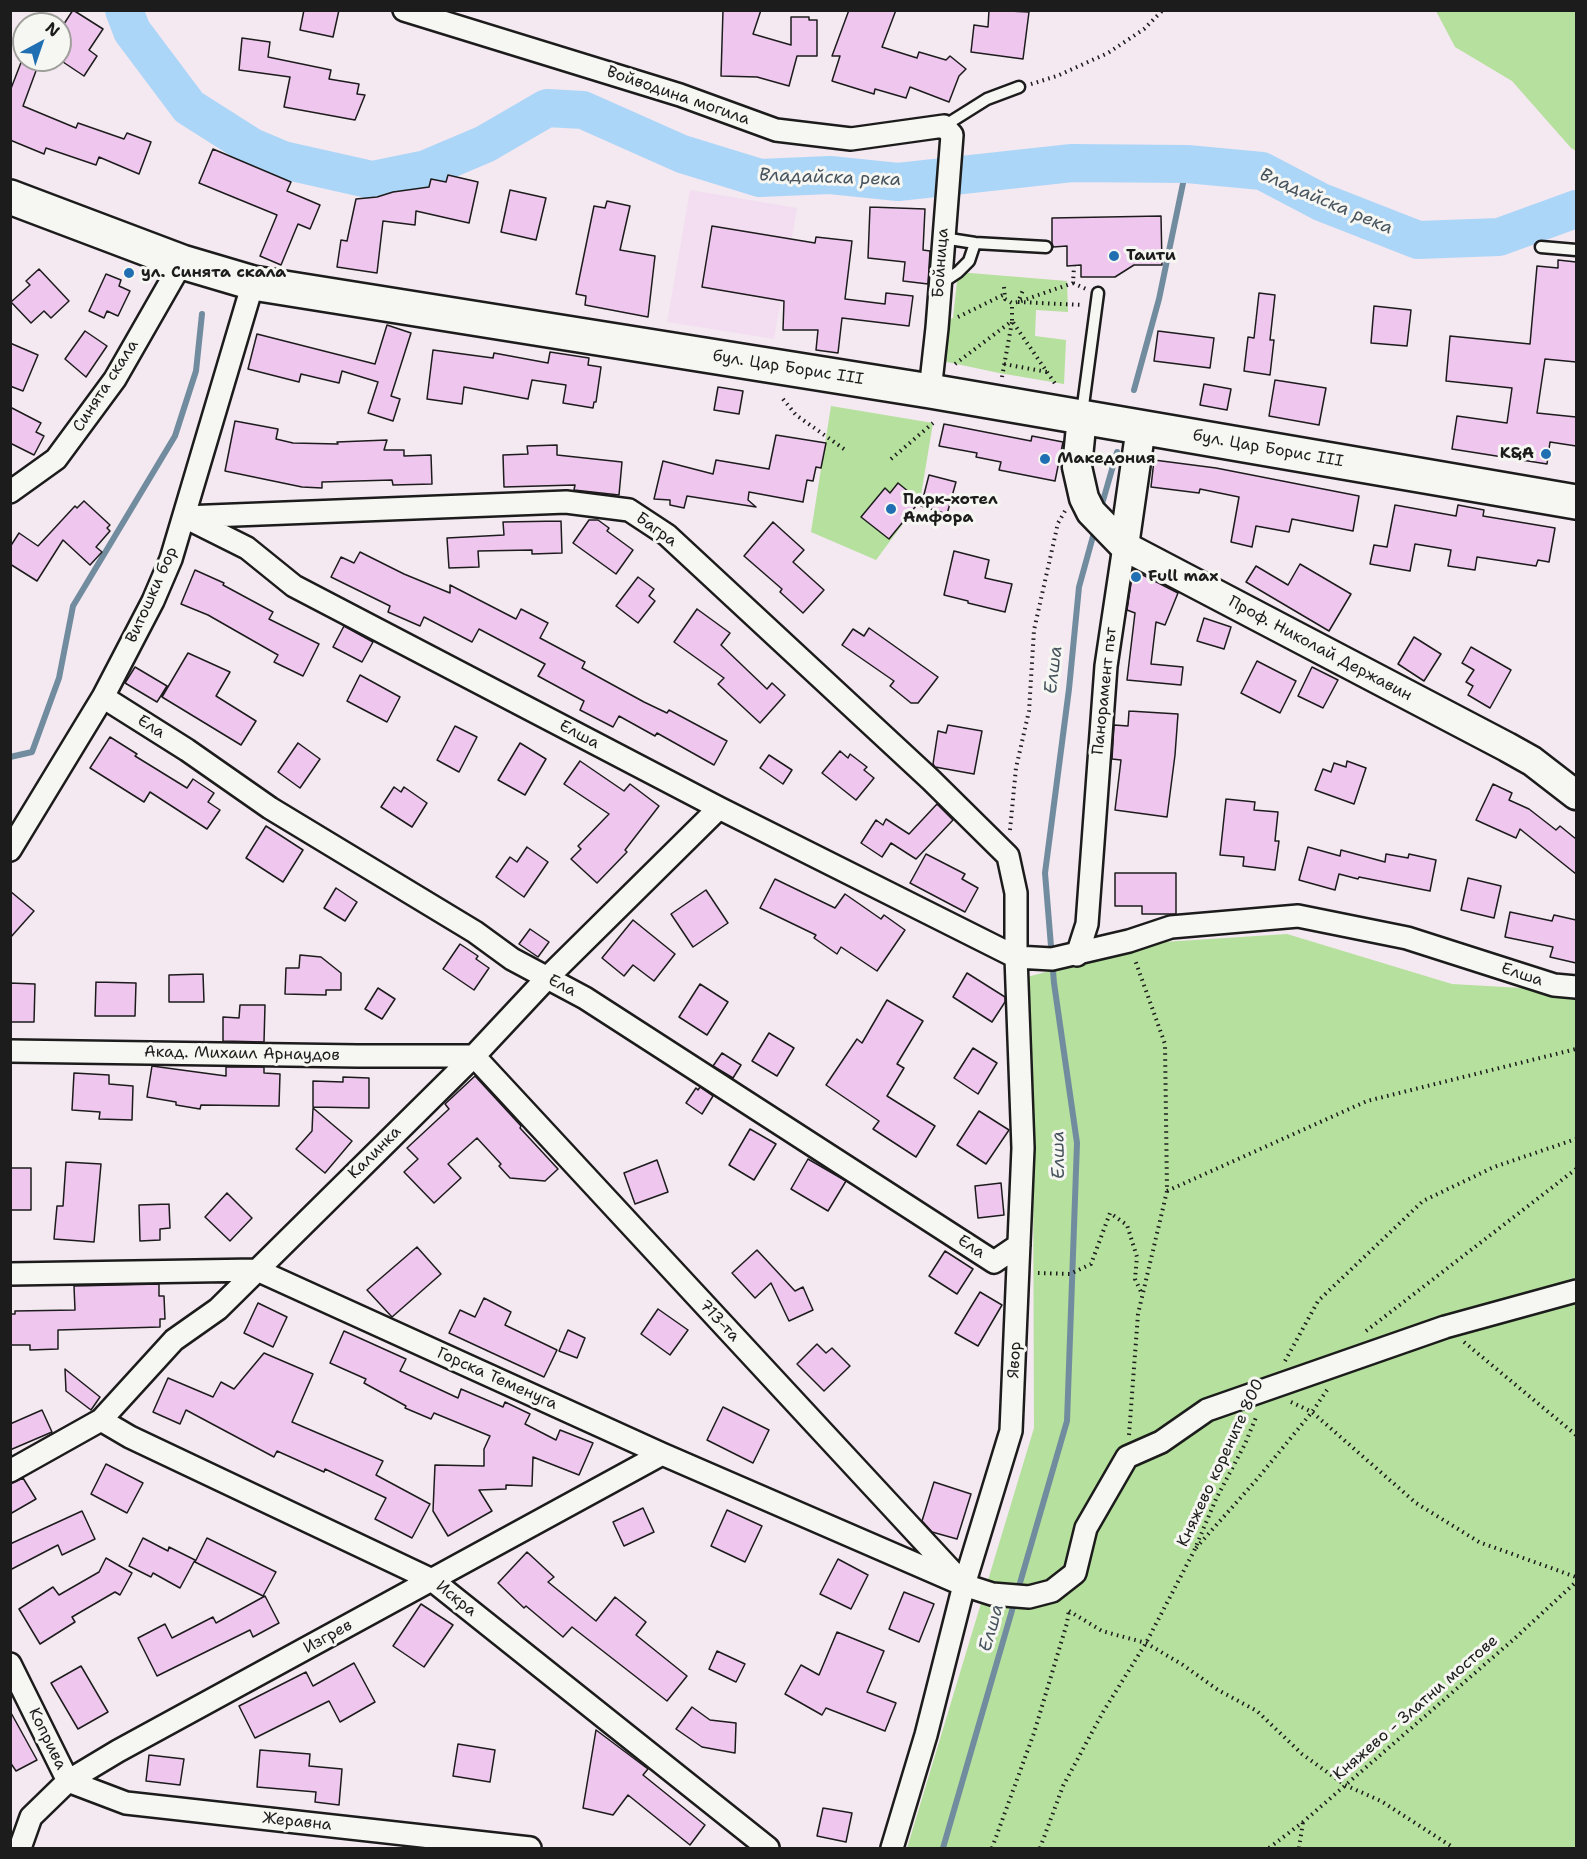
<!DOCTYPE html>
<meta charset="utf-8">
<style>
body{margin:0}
#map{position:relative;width:1587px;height:1859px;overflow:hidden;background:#f4e8f1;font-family:"Shantell Sans",sans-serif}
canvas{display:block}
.frame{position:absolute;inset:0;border:12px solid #1c1c1c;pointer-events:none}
.north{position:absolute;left:12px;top:12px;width:60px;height:60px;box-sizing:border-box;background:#f6f6f2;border:2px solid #9f9f9c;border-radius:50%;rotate:40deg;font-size:16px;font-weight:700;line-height:24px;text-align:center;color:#1c1c1c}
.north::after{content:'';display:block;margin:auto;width:21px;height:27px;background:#1f6fb2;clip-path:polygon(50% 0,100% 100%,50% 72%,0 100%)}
</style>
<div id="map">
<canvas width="1587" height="1859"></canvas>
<div class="frame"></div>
<div class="north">N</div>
</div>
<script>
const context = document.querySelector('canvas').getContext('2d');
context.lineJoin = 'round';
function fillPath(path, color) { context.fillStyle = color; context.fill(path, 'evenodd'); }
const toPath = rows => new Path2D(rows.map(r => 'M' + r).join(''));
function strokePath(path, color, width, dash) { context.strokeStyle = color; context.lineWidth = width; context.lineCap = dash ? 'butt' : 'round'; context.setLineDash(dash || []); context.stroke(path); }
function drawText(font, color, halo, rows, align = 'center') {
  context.font = font + ' "Shantell Sans",sans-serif'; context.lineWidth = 6; context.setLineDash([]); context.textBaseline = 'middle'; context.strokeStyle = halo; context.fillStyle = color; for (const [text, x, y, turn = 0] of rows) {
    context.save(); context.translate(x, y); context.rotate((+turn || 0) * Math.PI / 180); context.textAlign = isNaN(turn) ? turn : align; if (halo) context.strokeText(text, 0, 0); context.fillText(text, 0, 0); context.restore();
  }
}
const built = toPath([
 [690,190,797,208,774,339,667,322]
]);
const green = toPath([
 [1436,11,1576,11,1576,151,1571,148,1512,81,1455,47],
 [958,272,1067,281,1068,312,1036,310,1035,336,1066,340,1064,384,999,373,938,360,943,321,953,318],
 [831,406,933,423,920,501,876,560,811,532],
 [1287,934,1452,984,1576,991,1576,1848,907,1848,1034,1428,1033,1150,1023,978,1163,942]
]);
const stream = toPath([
 [1134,390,1159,299,1187,164],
 [1100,511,1117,452],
 [10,757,32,752,59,678,73,606,175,436,196,371,202,314],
 [943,1848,1067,1421,1077,1143,1054,983,1045,873,1069,689,1079,587,1095,529]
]);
const river = toPath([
 [124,10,132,31,189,107,252,147,283,160,372,180,426,169,485,144,547,108,583,110,682,154,760,178,830,175,898,182,1072,163,1187,164,1262,171,1321,202,1418,240,1499,237,1576,209]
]);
const building = toPath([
 [73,10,103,29,89,50,97,56,84,76,60,60,60,30,73,10],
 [304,10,339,10,333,37,300,30,304,10],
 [723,10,761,10,753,34,791,45,791,17,809,17,809,20,817,20,817,56,797,56,789,86,757,77,721,76,723,10],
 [849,10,896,10,882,47,917,58,919,52,946,60,950,56,966,69,959,76,949,102,910,87,906,98,875,89,874,94,832,81,840,56,832,56,849,10],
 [989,10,1029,12,1023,59,971,52,974,25,988,27,989,10],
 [242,38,270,42,268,57,331,70,329,79,359,84,357,94,365,95,355,120,284,107,290,77,239,70,242,38],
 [22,60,40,60,23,106,76,128,78,123,124,139,127,133,151,142,139,174,99,157,96,165,46,148,44,154,10,140,10,91,22,60],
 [213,149,291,182,287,191,320,205,310,229,298,224,281,265,260,256,277,215,199,183,213,149],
 [448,175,478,182,469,223,416,211,415,225,383,221,377,273,337,267,341,240,347,241,356,199,377,197,393,192,429,187,431,179,446,182,448,175],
 [510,190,546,198,536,240,501,232,510,190],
 [607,201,630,206,620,250,655,256,648,317,585,305,586,296,576,294,594,206,605,208,607,201],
 [870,207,925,209,923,250,930,251,928,284,903,281,905,262,868,258,870,207],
 [1161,216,1162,265,1134,265,1115,277,1081,277,1081,265,1067,266,1067,246,1053,247,1052,243,1052,218,1161,216],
 [712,226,815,243,816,237,852,241,845,299,885,304,886,293,913,296,909,326,842,318,838,353,816,350,818,330,783,330,784,301,702,287,712,226],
 [1558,260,1576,262,1576,362,1545,359,1537,413,1576,417,1576,446,1550,442,1547,464,1452,449,1457,416,1507,423,1512,388,1446,381,1450,336,1530,344,1537,266,1558,268,1558,260],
 [39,269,69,301,51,318,44,311,31,323,11,302,30,285,26,281,39,269],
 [106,274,121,280,119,286,130,291,118,316,107,311,104,318,89,311,106,274],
 [1259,293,1275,295,1270,340,1274,340,1270,375,1244,371,1248,337,1254,338,1259,293],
 [1374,306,1411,310,1407,346,1371,343,1374,306],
 [387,325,411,333,391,396,400,399,393,421,368,413,378,382,342,371,339,383,301,374,299,382,248,369,257,334,375,364,387,325],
 [85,331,107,346,86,377,65,359,85,331],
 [1158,331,1214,338,1210,368,1154,361,1158,331],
 [10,343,38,355,23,391,10,386,10,343],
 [433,350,493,358,494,353,548,363,550,352,589,358,588,365,601,367,596,402,594,402,593,408,563,403,566,385,532,380,528,399,464,387,462,404,427,399,433,350],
 [1275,380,1326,388,1319,425,1269,416,1275,380],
 [1204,384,1231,389,1227,410,1200,405,1204,384],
 [718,387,743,391,739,414,714,410,718,387],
 [10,407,41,423,36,432,44,436,34,455,10,443,10,407],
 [235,421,278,429,276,439,293,443,338,444,337,442,387,440,384,450,404,450,404,456,431,455,432,484,393,485,392,480,322,482,322,488,302,487,225,471,235,421],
 [944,424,1031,441,1032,436,1063,442,1055,481,999,470,1001,462,976,457,977,453,939,446,944,424],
 [776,435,826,443,821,468,816,467,813,481,807,480,803,502,749,492,748,500,756,507,687,496,684,508,670,505,670,500,654,499,663,461,713,474,716,460,769,469,776,435],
 [557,445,557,455,622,462,619,495,574,490,575,485,504,487,503,455,528,454,527,446,557,445],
 [1154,460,1216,468,1359,496,1353,531,1292,519,1289,532,1256,526,1252,547,1231,542,1239,497,1200,489,1199,493,1151,487,1154,460],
 [929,475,956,482,947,514,921,506,929,475],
 [898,483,920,501,889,539,861,517,885,488,890,493,898,483],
 [84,501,110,525,107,528,110,531,96,547,102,552,90,565,63,540,37,581,10,564,10,547,19,533,38,546,75,506,77,508,84,501],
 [1395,505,1456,516,1458,505,1484,510,1483,516,1555,528,1549,562,1538,560,1536,566,1477,557,1475,570,1448,566,1451,550,1415,544,1410,571,1370,564,1374,545,1387,547,1395,505],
 [589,520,598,520,609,528,607,531,633,550,616,574,573,543,589,520],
 [561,521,562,553,532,554,532,550,478,551,479,567,449,568,447,538,504,535,503,522,561,521],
 [773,522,804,550,793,562,824,590,803,613,780,592,782,589,744,556,773,522],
 [954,551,989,560,985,578,1012,584,1005,612,968,603,968,601,944,595,954,551],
 [360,552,404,574,450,593,450,585,516,619,521,609,548,623,540,638,585,662,582,668,644,702,667,713,669,710,727,741,714,765,657,733,655,736,619,716,613,727,580,710,584,701,538,676,545,664,479,629,472,642,424,617,420,626,388,612,390,606,331,577,341,557,354,563,360,552],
 [1300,564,1351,594,1329,631,1246,582,1256,566,1288,585,1300,564],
 [195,570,224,583,223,585,273,612,269,619,319,644,303,676,274,662,278,655,208,615,181,604,195,570],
 [1133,570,1178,593,1165,625,1156,622,1151,664,1183,667,1181,685,1127,680,1135,613,1127,610,1133,570],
 [638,577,654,589,649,596,655,601,638,623,616,606,638,577],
 [697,609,730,633,721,645,767,689,772,683,785,695,760,723,718,684,724,678,674,642,697,609],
 [1204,618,1231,627,1224,649,1197,641,1204,618],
 [344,626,373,642,362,662,333,647,344,626],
 [869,628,938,677,918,703,911,703,890,686,894,681,842,645,853,629,864,636,869,628],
 [1414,637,1441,654,1424,681,1398,664,1414,637],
 [1471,647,1511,670,1490,708,1468,695,1473,686,1466,682,1474,670,1462,663,1471,647],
 [188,653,230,672,216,696,256,721,241,745,162,697,188,653],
 [1257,661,1296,681,1280,713,1241,693,1257,661],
 [135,667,167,686,157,702,125,683,135,667],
 [1312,667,1338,680,1323,708,1298,696,1312,667],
 [360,675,400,697,387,722,347,701,360,675],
 [1129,711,1178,714,1175,755,1167,817,1115,810,1121,760,1112,759,1114,725,1128,726,1129,711],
 [948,725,982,731,974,774,935,767,933,764,938,731,946,733,948,725],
 [455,726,477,737,459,772,437,760,455,726],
 [110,737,137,754,135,756,187,788,193,779,214,793,208,802,220,810,207,829,150,792,144,802,90,768,110,737],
 [298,743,320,759,300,788,278,772,298,743],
 [520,743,546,759,525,795,498,780,520,743],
 [840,751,848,758,850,754,867,767,864,770,874,778,856,800,822,773,840,751],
 [769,755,792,770,783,784,760,768,769,755],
 [580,761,624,791,630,784,659,806,625,850,627,852,597,883,571,859,581,849,578,846,609,814,564,784,580,761],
 [1347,761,1366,768,1354,804,1315,790,1323,769,1331,772,1334,763,1346,767,1347,761],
 [1493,784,1512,793,1509,800,1529,809,1556,830,1560,826,1576,839,1576,874,1520,829,1516,838,1476,820,1493,784],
 [394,787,401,792,404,787,427,803,412,827,381,807,394,787],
 [1226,799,1255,802,1254,810,1278,812,1275,841,1279,841,1275,870,1243,866,1244,857,1220,855,1226,799],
 [937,804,953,820,916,859,891,843,882,857,861,843,876,820,883,825,886,819,909,834,937,804],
 [266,826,303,850,283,882,246,858,266,826],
 [527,847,548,862,524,897,496,877,510,857,517,862,527,847],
 [1308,847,1340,856,1341,850,1385,862,1386,854,1408,858,1409,854,1436,860,1430,891,1359,877,1358,879,1339,874,1335,890,1299,880,1308,847],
 [926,854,965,874,962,879,978,888,965,912,910,883,926,854],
 [1115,873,1176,873,1176,914,1142,914,1142,906,1115,906,1115,873],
 [1468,878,1501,886,1494,918,1461,910,1468,878],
 [775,879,835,908,845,894,881,919,884,915,905,930,877,971,841,947,837,954,814,938,816,935,760,908,775,879],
 [336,888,357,902,345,921,324,908,336,888],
 [706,890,728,923,693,947,671,914,706,890],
 [10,891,34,911,10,938,10,891],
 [1510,912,1552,921,1554,915,1576,920,1576,963,1550,957,1553,947,1505,937,1510,912],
 [633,920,675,954,654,981,633,965,624,976,602,958,633,920],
 [530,929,549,942,538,957,519,944,530,929],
 [460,944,478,956,476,959,489,968,474,990,443,969,460,944],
 [300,955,321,957,341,973,341,990,326,990,326,995,285,994,286,968,299,968,300,955],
 [967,973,1005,997,1005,1002,992,1022,953,997,967,973],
 [203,974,204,1002,169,1002,169,975,203,974],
 [96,982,136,983,135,1016,95,1016,96,982],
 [10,983,35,984,34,1022,10,1022,10,983],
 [700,984,728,1002,707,1035,679,1017,700,984],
 [378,988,395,999,382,1019,365,1009,378,988],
 [887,1000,923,1021,897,1064,904,1068,887,1096,935,1126,916,1157,873,1129,879,1121,826,1085,857,1039,862,1043,887,1000],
 [240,1005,265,1005,264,1042,223,1041,223,1017,239,1018,240,1005],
 [769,1033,794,1048,777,1076,752,1061,769,1033],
 [973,1048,997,1063,978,1094,954,1078,973,1048],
 [722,1053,741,1065,733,1078,713,1066,722,1053],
 [152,1066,226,1076,226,1067,264,1067,264,1073,280,1074,279,1106,201,1105,200,1109,176,1105,176,1102,147,1097,152,1066],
 [74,1073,109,1075,109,1084,133,1086,132,1120,99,1119,100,1112,72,1110,74,1073],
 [475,1076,521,1126,520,1128,558,1169,545,1181,510,1178,499,1166,501,1164,477,1138,448,1164,461,1178,434,1203,404,1172,418,1159,407,1148,449,1109,445,1104,475,1076],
 [343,1077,369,1078,369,1108,313,1107,313,1081,343,1082,343,1077],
 [700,1087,713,1096,702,1114,686,1103,696,1088,698,1090,700,1087],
 [313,1108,352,1141,325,1173,296,1149,312,1131,313,1108],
 [979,1111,1009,1130,986,1164,957,1145,979,1111],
 [750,1129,776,1144,754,1180,729,1165,750,1129],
 [808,1159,846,1181,828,1211,791,1189,808,1159],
 [657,1160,668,1192,635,1204,624,1173,657,1160],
 [66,1162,101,1164,94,1242,54,1239,57,1206,63,1206,66,1162],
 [10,1168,31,1168,31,1210,10,1210,10,1168],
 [1001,1183,1004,1215,978,1218,975,1186,1001,1183],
 [227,1193,252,1218,230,1241,205,1217,227,1193],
 [169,1204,170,1228,160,1229,160,1240,140,1241,139,1205,169,1204],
 [417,1247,441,1274,392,1317,367,1290,417,1247],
 [757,1250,795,1291,803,1287,813,1310,789,1321,771,1283,755,1298,732,1273,757,1250],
 [945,1251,973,1269,957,1294,929,1276,945,1251],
 [159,1284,159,1296,164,1296,165,1319,160,1319,160,1327,58,1330,58,1349,30,1350,30,1345,10,1345,10,1314,15,1314,15,1311,75,1310,74,1286,159,1284],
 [980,1292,1002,1305,978,1346,955,1333,980,1292],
 [484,1298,511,1312,505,1325,557,1350,544,1377,449,1333,460,1310,475,1317,484,1298],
 [258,1303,287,1317,273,1347,244,1333,258,1303],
 [658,1309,688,1330,670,1355,641,1334,658,1309],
 [568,1330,585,1338,577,1358,559,1351,568,1330],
 [344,1331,406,1359,400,1371,458,1398,461,1389,503,1407,505,1402,530,1414,525,1424,556,1440,560,1430,593,1443,579,1475,533,1457,532,1486,506,1485,506,1489,479,1490,492,1511,448,1536,433,1511,435,1465,484,1466,484,1449,490,1436,434,1413,431,1419,405,1408,406,1406,364,1383,366,1379,330,1363,344,1331],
 [817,1344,826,1353,832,1348,850,1366,824,1391,797,1364,817,1344],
 [264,1353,313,1374,292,1422,383,1461,376,1475,430,1504,412,1538,375,1519,386,1498,325,1469,324,1472,277,1451,274,1457,186,1410,180,1424,153,1412,168,1378,213,1397,221,1382,234,1389,264,1353],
 [65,1369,100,1397,91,1410,66,1391,65,1369],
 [723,1407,769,1430,753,1463,707,1440,723,1407],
 [42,1410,52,1432,10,1450,10,1424,42,1410],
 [106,1464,143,1483,127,1513,91,1494,106,1464],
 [23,1478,36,1499,10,1514,10,1484,23,1478],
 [934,1482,971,1494,957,1539,932,1532,922,1521,934,1482],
 [643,1508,654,1532,624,1546,613,1522,643,1508],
 [727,1510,762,1526,745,1562,711,1546,727,1510],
 [82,1511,95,1539,62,1555,58,1545,10,1570,10,1544,82,1511],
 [143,1538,168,1551,169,1547,195,1560,180,1588,153,1573,151,1577,129,1566,143,1538],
 [207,1538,276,1572,263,1596,195,1562,207,1538],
 [527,1552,554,1577,548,1582,596,1621,615,1597,646,1622,636,1635,687,1676,667,1701,572,1627,563,1637,526,1606,524,1608,498,1583,527,1552],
 [106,1558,132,1573,120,1595,115,1592,72,1617,75,1622,40,1644,19,1609,53,1587,59,1595,99,1572,106,1558],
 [838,1559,868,1575,851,1609,820,1594,838,1559],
 [904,1592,934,1604,919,1642,889,1629,904,1592],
 [265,1596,279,1623,253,1637,250,1630,157,1676,138,1638,165,1624,172,1638,213,1617,216,1623,265,1596],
 [421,1604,453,1625,424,1667,393,1646,421,1604],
 [837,1632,884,1651,867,1692,896,1703,885,1731,826,1708,822,1715,785,1694,801,1665,819,1675,837,1632],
 [717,1651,745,1664,736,1682,709,1669,717,1651],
 [354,1663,375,1702,340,1722,329,1701,255,1738,239,1706,306,1672,313,1686,354,1663],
 [81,1666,108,1712,78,1729,51,1683,81,1666],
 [692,1707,710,1720,736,1723,735,1753,702,1747,676,1729,692,1707],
 [10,1711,37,1760,16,1771,10,1762,10,1711],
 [596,1730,648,1769,643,1775,705,1825,690,1845,628,1795,613,1815,583,1808,596,1730],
 [458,1744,495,1750,490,1782,453,1776,458,1744],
 [260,1750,310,1754,309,1766,342,1769,339,1805,315,1802,316,1792,257,1787,260,1750],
 [149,1755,184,1759,180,1785,146,1781,149,1755],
 [823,1808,852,1813,846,1842,817,1836,823,1808]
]);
const path = toPath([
 [1031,84,1057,76,1108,53,1144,29,1163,10],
 [1073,283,1086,289],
 [1004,287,1005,299,1012,303,1018,302,1023,290],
 [1021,301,1073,283,1074,266],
 [1018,302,1083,305],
 [958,317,1003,295],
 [955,364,1012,321,1012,303],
 [1004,364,1047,372,1012,321],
 [1047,372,1056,385],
 [1002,377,1012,322],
 [783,399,796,415,844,449],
 [891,459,933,423],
 [1010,830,1016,768,1029,711,1034,630,1058,523,1065,511],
 [1167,1191,1367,1101,1576,1049],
 [1038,1273,1070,1274,1091,1264,1110,1213,1127,1225,1137,1257,1135,1279,1142,1294],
 [1366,1331,1576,1169],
 [1464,1342,1576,1435],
 [1285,1361,1318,1301,1423,1201,1494,1167,1576,1139],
 [1291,1402,1312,1412,1416,1503,1479,1542,1576,1577],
 [1129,1435,1138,1314,1167,1191,1165,1044,1135,960],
 [1196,1548,1258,1478,1312,1412,1327,1390],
 [1069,1611,1102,1631,1146,1643,1183,1665,1218,1690,1257,1711,1302,1754,1345,1785,1381,1801,1454,1848],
 [992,1848,1034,1733,1067,1623,1069,1610],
 [1040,1848,1063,1786,1103,1712,1146,1643,1194,1551,1216,1499,1245,1444,1257,1415],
 [1269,1848,1303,1822,1514,1639,1576,1582],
 [1299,1848,1303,1822]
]);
const service = toPath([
 [944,126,987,99,1019,87],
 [943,238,975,243,1046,247],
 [1541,247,1576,250],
 [940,284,958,272,969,261,975,243],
 [1082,413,1098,293]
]);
const minor = toPath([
 [404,10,680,95,776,130,851,139,944,126,952,135,937,328,930,391],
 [10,492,56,459,115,379,182,262],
 [184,517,566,502,629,510,667,535,931,780,1008,856,1016,893,1016,957,1023,1148,1011,1431,964,1585,926,1735,892,1848],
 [187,518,247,548,294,586,719,808,1016,957,1052,959,1129,941,1171,927,1298,916,1407,938,1554,985,1576,987],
 [103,697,187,750,270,808,475,932,512,959,585,998,994,1262,1019,1245],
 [10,850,103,697,153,601,171,559,253,283],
 [1077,955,1087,924,1106,666,1124,546],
 [10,1051,358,1056,474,1056,958,1578],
 [10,1274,257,1270,662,1454,964,1585,992,1594,1029,1597,1052,1591,1075,1573,1086,1528,1127,1457,1161,1442,1207,1410,1445,1327,1576,1291],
 [101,1420,130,1437,432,1580,768,1848],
 [10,1471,101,1420,174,1340,218,1309,474,1056,547,978,719,808],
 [10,1664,68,1781,126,1803,530,1848],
 [20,1848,31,1817,68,1781,118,1751,662,1454]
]);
const secondary = toPath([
 [1082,417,1077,467,1084,498,1091,512,1124,546,1507,747,1532,761,1576,795],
 [1124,546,1141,427]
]);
const primary = toPath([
 [10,197,182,262,253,283,930,391,1576,502]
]);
const markers = [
 [1114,256,6,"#1f6fb2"],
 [129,273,6,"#1f6fb2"],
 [1546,454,6,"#1f6fb2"],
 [1045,459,6,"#1f6fb2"],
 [891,509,6,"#1f6fb2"],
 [1136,577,6,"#1f6fb2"]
];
const streetNames = [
 ["Войводина могила",678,96,19],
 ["Бойница",941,263,-86],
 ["бул. Цар Борис III",788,368,9],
 ["Синята скала",106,386,-57],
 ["бул. Цар Борис III",1268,449,10],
 ["Багра",656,530,36],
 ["Витошки бор",152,595,-66],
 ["Проф. Николай Державин",1320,649,28],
 ["Панорамент път",1105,691,-84],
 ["Ела",151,727,32],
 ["Елша",579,735,28],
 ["Елша",1522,975,18],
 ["Ела",562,986,28],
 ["Акад. Михаил Арнаудов",242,1054,1],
 ["Калинка",375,1153,-45],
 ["Ела",971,1247,33],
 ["713-та",719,1321,47],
 ["Явор",1015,1360,-87],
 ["Горска Теменуга",497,1379,24],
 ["Княжево корените 800",1221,1463,-65],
 ["Искра",456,1599,39],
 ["Изгрев",328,1637,-29],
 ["Княжево - Златни мостове",1416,1708,-41],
 ["Коприва",47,1739,64],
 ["Жеравна",297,1822,6]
];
const poiNames = [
 ["Таити",1126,256],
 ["ул. Синята скала",141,273],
 ["K&A",1534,454,"right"],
 ["Македония",1057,459],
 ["Парк-хотел",903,500],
 ["Амфора",903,518],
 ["Full max",1148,577]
];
const waterNames = [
 ["Владайска река",830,178,2],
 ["Владайска река",1326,202,23],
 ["Елша",1054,670,-83],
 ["Елша",1059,1155,-91],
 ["Елша",992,1628,-74]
];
fillPath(built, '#f2def0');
fillPath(green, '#b6e09d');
strokePath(stream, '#728c9f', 6);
strokePath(river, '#acd6f7', 38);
fillPath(building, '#efc6ee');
strokePath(building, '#1c1c1c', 1.5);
strokePath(service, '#1c1c1c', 15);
strokePath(minor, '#1c1c1c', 26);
strokePath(secondary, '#1c1c1c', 33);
strokePath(primary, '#1c1c1c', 38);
strokePath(path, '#1c1c1c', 4, [1.5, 4.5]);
strokePath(service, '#f6f6f2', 10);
strokePath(minor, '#f6f6f2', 21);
strokePath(secondary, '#f6f6f2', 28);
strokePath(primary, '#f6f6f2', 33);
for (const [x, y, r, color] of markers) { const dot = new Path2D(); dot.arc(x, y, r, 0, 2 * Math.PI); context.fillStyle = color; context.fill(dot); strokePath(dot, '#f6f6f2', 2); }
drawText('16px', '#1c1c1c', '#f6f6f2', streetNames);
drawText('bold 16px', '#1c1c1c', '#f6f6f2', poiNames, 'left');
drawText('italic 18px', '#47545e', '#f6f6f2', waterNames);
</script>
